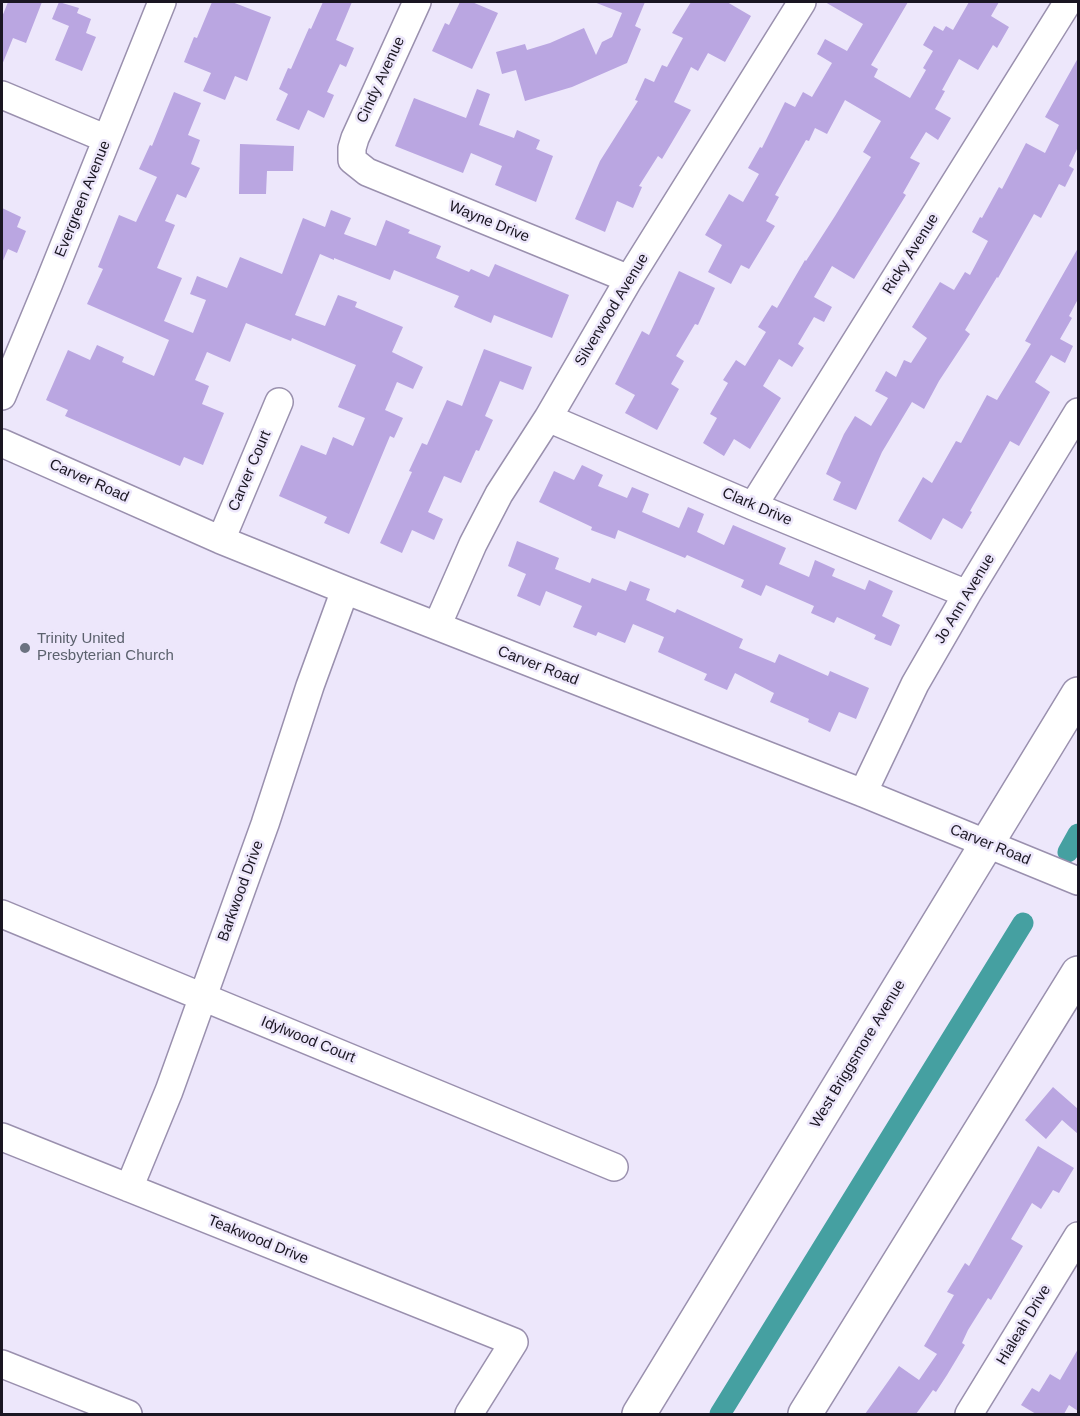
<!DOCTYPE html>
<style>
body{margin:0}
#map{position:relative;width:1080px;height:1416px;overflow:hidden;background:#ede7fb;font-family:Helvetica,sans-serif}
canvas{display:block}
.frame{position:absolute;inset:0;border:3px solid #1a1622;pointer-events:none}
</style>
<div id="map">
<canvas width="1080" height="1416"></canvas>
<div class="frame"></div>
</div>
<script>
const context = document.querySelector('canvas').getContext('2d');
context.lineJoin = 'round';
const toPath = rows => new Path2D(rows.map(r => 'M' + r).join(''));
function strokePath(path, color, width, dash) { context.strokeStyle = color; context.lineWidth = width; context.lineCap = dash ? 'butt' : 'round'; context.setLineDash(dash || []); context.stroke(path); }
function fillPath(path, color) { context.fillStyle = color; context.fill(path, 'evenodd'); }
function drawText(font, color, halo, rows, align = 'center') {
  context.font = font + ' Helvetica,sans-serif'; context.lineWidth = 5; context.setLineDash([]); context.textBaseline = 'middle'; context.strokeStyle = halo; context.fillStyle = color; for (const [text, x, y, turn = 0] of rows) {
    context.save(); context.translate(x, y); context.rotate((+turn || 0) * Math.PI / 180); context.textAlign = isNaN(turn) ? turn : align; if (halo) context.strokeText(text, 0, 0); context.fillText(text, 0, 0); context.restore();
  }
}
const canal = toPath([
 [1068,852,1078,834],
 [720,1414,1023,923]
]);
const building = toPath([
 [8,2,42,2,26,43,13,38,2,65,2,17],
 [59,2,79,8,77,13,91,19,86,33,96,37,82,71,55,60,69,26,52,19],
 [212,2,232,2,271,17,247,81,235,76,225,100,203,91,211,73,184,62,194,37,197,38],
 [323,2,352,2,336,40,354,48,346,67,340,64,327,92,334,95,324,118,308,110,299,130,276,120,288,94,279,89,288,68,291,69,309,28,311,29],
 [460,2,472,2,498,13,472,69,432,51,445,23,449,25],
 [594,2,645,2,635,26,641,29,627,63,572,87,525,101,516,70,502,74,496,52,525,44,527,50,550,43,584,28,596,55,602,42,612,37,622,13],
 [691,2,727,2,751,16,725,62,708,53,698,71,691,67,674,102,691,110,662,159,658,156,639,186,642,187,633,208,617,201,605,232,575,219,600,161,638,101,635,100,645,78,654,82,662,65,667,67,683,38,672,33],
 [825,2,908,2,871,65,878,69,874,77,910,98,926,70,923,68,933,51,923,45,934,26,943,31,946,26,953,30,969,2,999,2,991,16,1009,27,997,48,993,45,978,70,959,59,942,90,945,91,935,109,951,118,938,140,926,132,910,158,920,163,903,193,906,195,854,279,832,266,814,297,832,307,824,322,814,317,798,344,804,348,792,367,779,359,763,386,781,398,750,449,734,439,724,456,703,443,717,418,710,414,728,383,723,380,736,360,745,366,766,332,758,327,772,305,777,308,805,260,806,261,835,216,871,157,863,152,881,121,845,100,827,134,815,128,809,141,806,140,775,195,779,197,766,221,775,226,749,269,741,265,731,284,708,272,722,245,705,235,729,194,743,202,759,174,748,168,760,147,762,148,785,102,795,107,803,92,812,97,832,63,817,54,825,39,847,51,863,24],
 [1078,58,1078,147,1069,166,1074,169,1065,187,1059,184,1041,218,1034,214,998,278,997,277,965,330,970,334,939,381,924,409,912,402,882,452,856,510,833,500,841,482,826,474,844,434,855,416,871,426,888,398,875,391,886,371,896,377,904,360,911,363,927,338,912,327,940,282,954,290,965,272,970,275,988,241,972,232,980,217,982,218,999,187,1002,189,1026,143,1045,153,1059,125,1045,117],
 [477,89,490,94,479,125,514,138,517,130,540,140,536,149,553,156,536,202,495,185,502,166,471,153,463,173,395,146,414,98,466,118],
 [174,92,201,103,188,135,200,140,191,164,200,168,186,198,177,194,165,221,175,225,157,268,182,278,164,321,193,333,206,300,190,294,197,276,227,288,240,257,282,274,303,218,325,227,331,210,351,218,344,234,376,246,386,220,410,230,408,233,441,246,436,258,469,272,471,269,489,277,495,264,569,295,552,338,494,315,491,323,454,307,459,296,394,270,390,280,334,258,334,260,320,254,295,315,325,326,338,295,357,302,355,307,403,327,392,352,423,367,413,389,397,382,385,410,403,418,394,438,390,436,349,534,324,523,327,517,279,496,301,445,326,455,333,437,353,446,365,418,338,407,356,365,292,338,291,341,246,323,230,362,207,352,195,380,209,386,202,404,224,413,203,465,184,457,180,466,65,416,68,410,46,400,68,350,90,360,97,345,124,357,122,362,154,376,162,357,169,340,87,304,103,269,98,267,119,215,136,222,157,177,139,169,150,145,152,146],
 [240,144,294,146,293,171,267,171,266,194,239,194],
 [2,208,21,217,17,227,26,231,17,253,8,249,2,263],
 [1078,248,1078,299,1069,316,1072,318,1060,339,1073,346,1065,363,1051,355,1035,382,1050,392,1019,446,1010,441,970,511,972,512,962,529,943,518,931,540,898,521,923,477,932,483,956,441,961,443,987,395,997,400,1031,344,1025,341],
 [679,271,715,288,698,325,695,324,676,356,684,361,671,384,679,389,657,430,625,413,635,395,615,384,642,331,649,335],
 [484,349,532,367,523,390,500,381,485,416,493,420,479,451,476,450,461,483,444,476,428,512,443,519,434,540,412,530,402,553,380,543,412,472,409,471,422,443,427,445,447,400,462,406],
 [582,465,603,475,598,486,627,498,632,487,649,494,642,512,679,528,688,507,704,514,697,532,724,545,733,525,786,548,779,564,809,577,815,560,835,569,832,576,865,590,869,580,893,591,882,616,900,625,891,646,874,639,876,635,837,617,834,623,811,613,814,606,766,585,761,596,741,587,744,580,687,555,685,558,618,530,615,539,591,530,592,527,539,502,554,471,574,480],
 [517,541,559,558,555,569,590,583,592,578,626,591,630,581,650,589,646,600,675,613,677,609,743,639,739,648,775,663,779,654,828,676,830,671,869,688,856,719,839,712,830,732,808,722,809,719,770,702,774,693,735,673,727,690,704,680,707,674,658,652,664,637,633,624,625,643,598,632,596,636,573,627,582,606,546,591,540,606,517,596,526,574,508,566],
 [1053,1087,1078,1109,1078,1134,1062,1120,1046,1139,1025,1120],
 [1038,1146,1074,1168,1059,1193,1053,1190,1041,1209,1032,1203,1011,1239,1023,1246,991,1300,988,1298,968,1330,962,1343,965,1345,947,1375,936,1392,933,1390,916,1414,865,1414,899,1366,919,1380,937,1354,924,1346,954,1295,947,1292,965,1263,969,1266],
 [1078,1349,1078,1411,1069,1405,1064,1414,1036,1414,1021,1405,1032,1388,1039,1392,1050,1374,1060,1380]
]);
const minor = toPath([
 [417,2,355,138,352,148,352,160,367,172,629,279],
 [2,95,107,139],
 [2,396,49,283,162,2],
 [548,418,753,506,967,594],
 [2,443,221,540,345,590,863,793,1078,881],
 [753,506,1068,2],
 [221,540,279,402],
 [437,626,473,544,499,494,548,418,629,279,802,2],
 [863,793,915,684,967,594,1078,412],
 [2,914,614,1167],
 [2,1137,514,1342,469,1414],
 [129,1188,169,1091,265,824,310,686,345,590],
 [2,1364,128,1414],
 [969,1414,1078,1236]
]);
const major = toPath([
 [639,1414,1078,694],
 [805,1414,1078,973]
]);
const markers = [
 [25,648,6,"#6b7280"]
];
const streetNames = [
 ["Cindy Avenue",381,80,-65],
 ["Evergreen Avenue",83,199,-68],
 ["Wayne Drive",489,222,22],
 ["Ricky Avenue",911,254,-58],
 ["Silverwood Avenue",612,310,-59],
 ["Carver Court",250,471,-67],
 ["Carver Road",89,481,24],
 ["Clark Drive",757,507,23],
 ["Jo Ann Avenue",965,599,-59],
 ["Carver Road",538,666,21],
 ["Carver Road",990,845,22],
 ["Barkwood Drive",241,891,-70],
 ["Idylwood Court",308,1040,22],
 ["West Briggsmore Avenue",858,1054,-59],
 ["Teakwood Drive",258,1240,22],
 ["Hialeah Drive",1024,1325,-59]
];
const worshipNames = [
 ["Trinity United",37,639],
 ["Presbyterian Church",37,656]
];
strokePath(canal, '#45a0a1', 21);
fillPath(building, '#baa6e1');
strokePath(minor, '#9a90ae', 30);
strokePath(major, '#9a90ae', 36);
strokePath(minor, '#fff', 27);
strokePath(major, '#fff', 33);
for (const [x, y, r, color] of markers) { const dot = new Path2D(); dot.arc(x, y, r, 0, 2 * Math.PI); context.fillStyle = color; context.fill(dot); strokePath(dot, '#ede7fb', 2); }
drawText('15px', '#1a1622', '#ede7fb', streetNames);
drawText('15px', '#5b616d', '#ede7fb', worshipNames, 'left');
</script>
